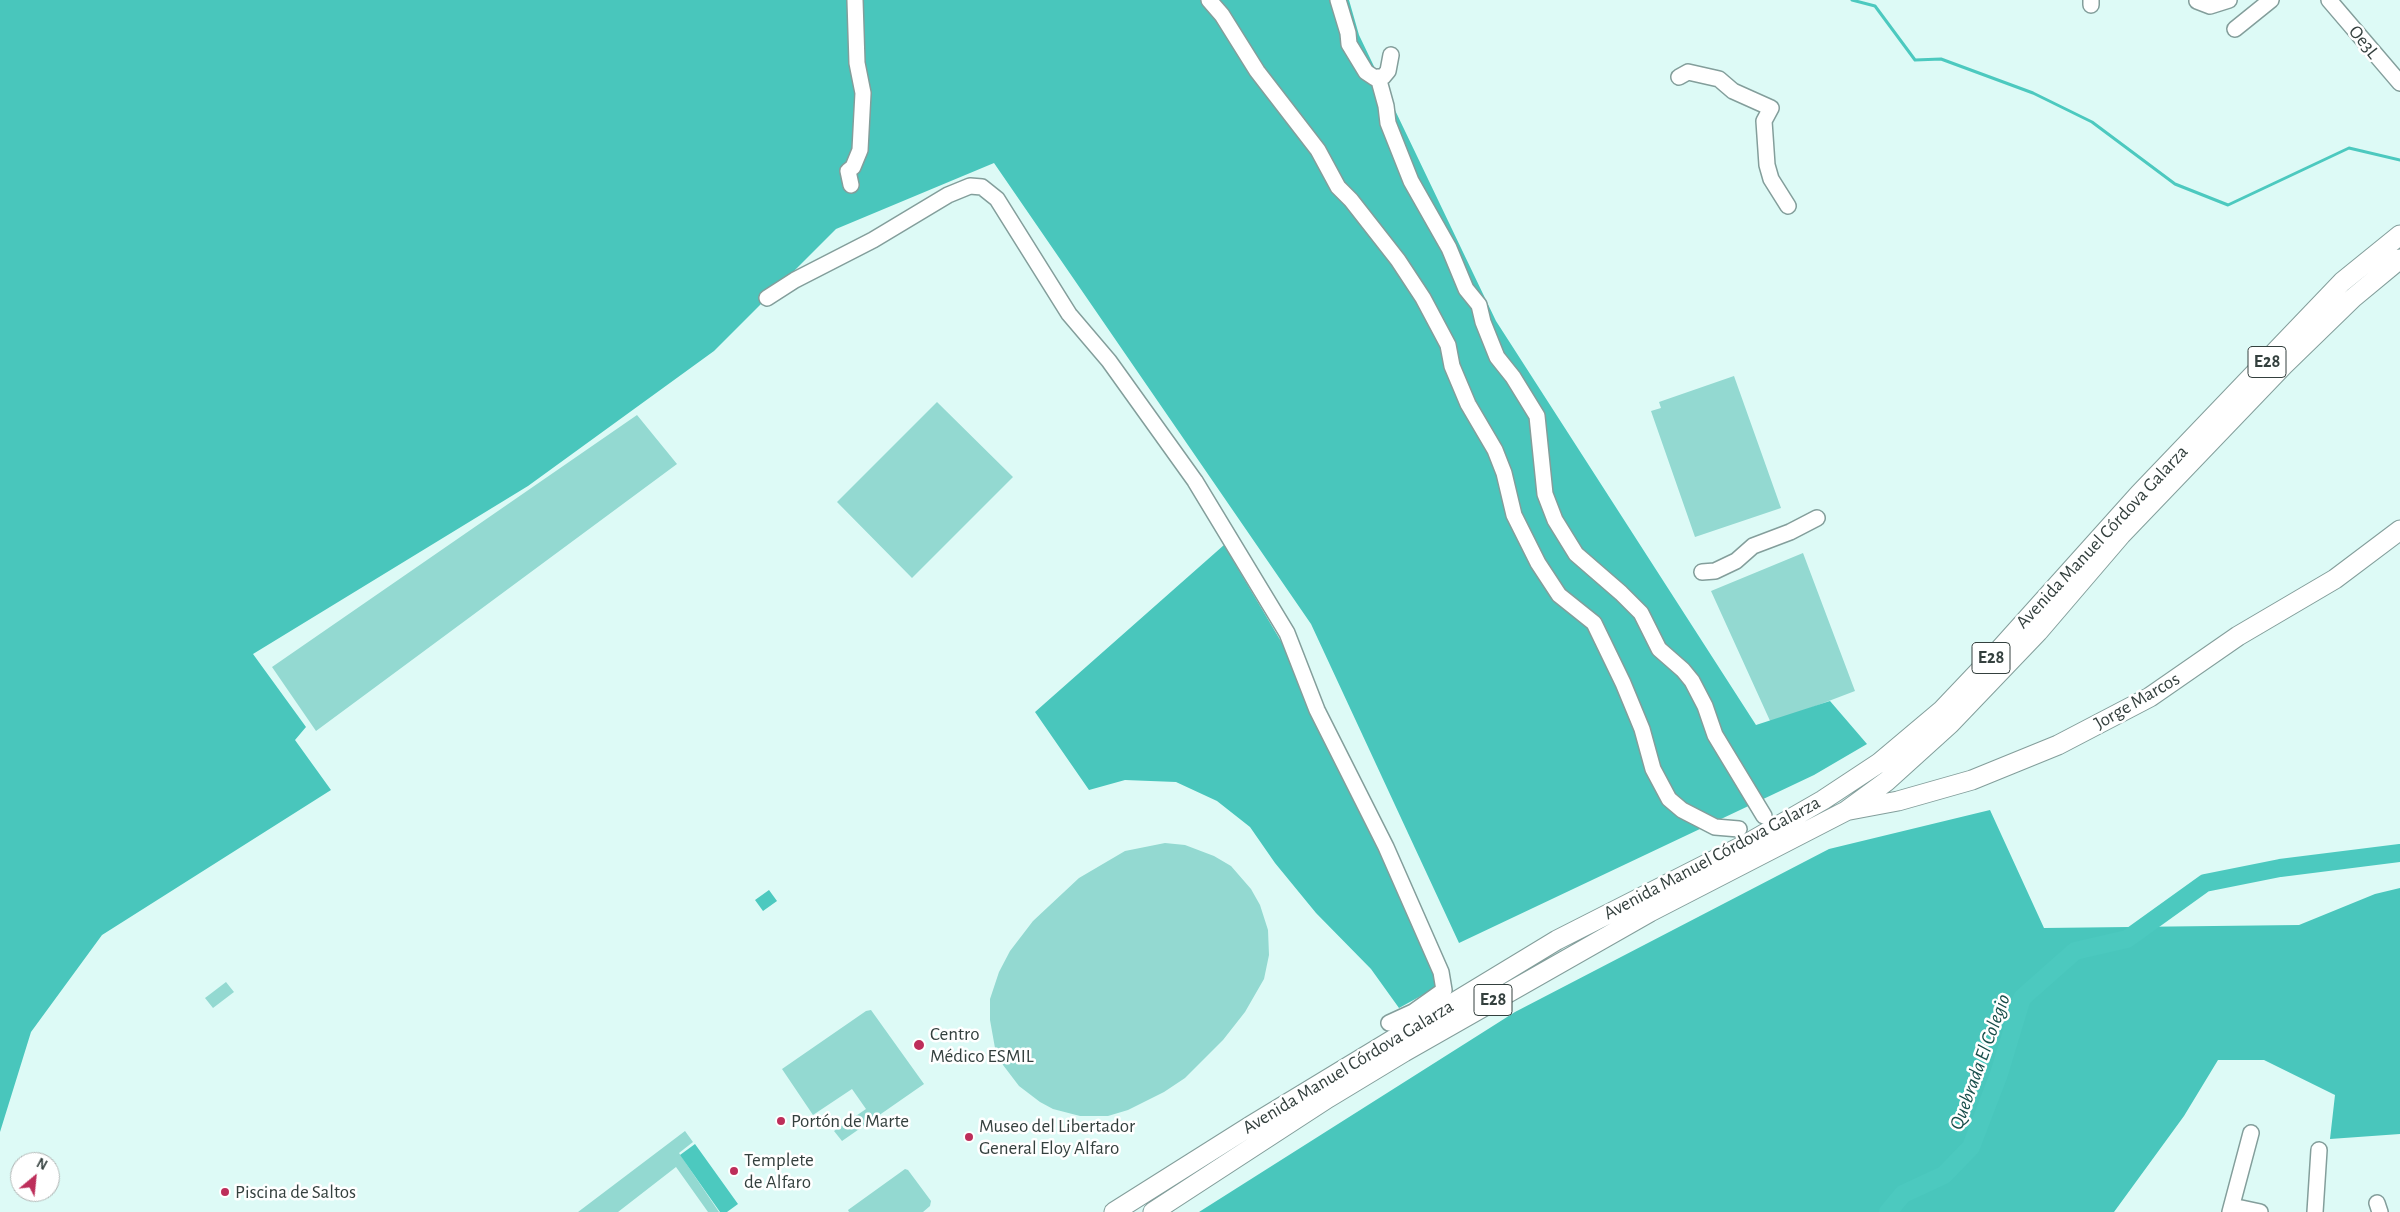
<!DOCTYPE html>
<meta charset="utf-8">
<style>
body{margin:0}
#map{position:relative;width:2400px;height:1212px;overflow:hidden;background:#ddfaf6;font-family:"Alegreya Sans",sans-serif}
canvas{display:block}
.north{position:absolute;left:10px;top:1152px;width:50px;height:50px;box-sizing:border-box;background:#fff;border:1px solid #aeb3b2;border-radius:50%;rotate:28deg;font-size:14px;font-weight:700;line-height:20px;text-align:center;color:#34403e}
.north::after{content:'';display:block;margin:auto;width:18px;height:22px;background:#bd2e5a;clip-path:polygon(50% 0,100% 100%,50% 72%,0 100%)}
</style>
<div id="map">
<canvas width="2400" height="1212"></canvas>
<div class="north">N</div>
</div>
<script>
const context = document.querySelector('canvas').getContext('2d');
context.lineJoin = 'round';
function fillPath(path, color) { context.fillStyle = color; context.fill(path, 'evenodd'); }
const toPath = rows => new Path2D(rows.map(r => 'M' + r).join(''));
function strokePath(path, color, width, dash) { context.strokeStyle = color; context.lineWidth = width; context.lineCap = dash ? 'butt' : 'round'; context.setLineDash(dash || []); context.stroke(path); }
function drawText(font, color, halo, rows, align = 'center') {
  context.font = font + ' "Alegreya Sans",sans-serif'; context.lineWidth = 5; context.setLineDash([]); context.textBaseline = 'middle'; context.strokeStyle = halo; context.fillStyle = color; for (const [text, x, y, turn = 0] of rows) {
    context.save(); context.translate(x, y); context.rotate((+turn || 0) * Math.PI / 180); context.textAlign = isNaN(turn) ? turn : align; if (halo) context.strokeText(text, 0, 0); context.fillText(text, 0, 0); context.restore();
  }
}
const green = toPath([
 [1734,376,1781,508,1695,537,1651,411,1661,408,1659,402],
 [937,402,1013,477,912,578,837,502],
 [637,415,677,464,316,731,272,667],
 [1803,553,1855,691,1771,723,1711,591],
 [1165,843,1185,845,1214,856,1231,866,1251,889,1260,905,1268,930,1269,955,1264,979,1245,1012,1223,1040,1185,1078,1164,1092,1128,1110,1108,1116,1080,1116,1053,1109,1040,1102,1019,1086,1003,1065,995,1048,990,1020,990,999,999,972,1010,951,1033,921,1079,878,1125,851],
 [226,982,234,992,213,1008,205,998],
 [871,1010,924,1084,842,1141,834,1131,866,1109,852,1089,813,1115,782,1069,866,1011],
 [685,1131,693,1142,679,1153,719,1212,708,1212,676,1167,618,1212,578,1212],
 [905,1169,908,1170,931,1201,930,1206,923,1212,849,1212,848,1210]
]);
const forest = toPath([
 [0,0,1349,0,1359,35,1496,321,1756,725,1830,701,1867,744,1814,775,1459,943,1311,624,994,163,836,229,714,351,528,486,253,654,306,727,295,740,331,790,102,935,31,1032,0,1132],
 [1224,545,1282,643,1319,729,1378,843,1439,986,1399,1008,1371,969,1316,913,1275,863,1250,827,1217,801,1176,782,1125,780,1089,790,1035,712],
 [1990,810,2044,928,2299,925,2375,894,2400,888,2400,1134,2330,1139,2335,1095,2264,1060,2218,1060,2184,1116,2114,1212,1199,1212,1515,1012,1829,849]
]);
const water = toPath([
 [769,890,777,901,763,911,755,900],
 [695,1144,738,1204,727,1212,720,1212,680,1155]
]);
const stream = toPath([
 [1852,0,1875,6,1915,60,1941,59,2033,93,2092,122,2175,184,2228,205,2349,148,2400,160]
]);
const river = toPath([
 [1888,1212,1903,1194,1944,1175,1971,1147,1999,1074,2022,998,2075,951,2127,939,2205,883,2280,868,2400,853]
]);
const minor = toPath([
 [1209,0,1222,15,1257,71,1318,150,1338,187,1351,200,1398,260,1423,298,1448,345,1452,366,1468,404,1495,450,1504,473,1514,515,1538,563,1559,595,1594,623,1623,683,1642,729,1653,769,1669,799,1682,810,1715,827,1739,829],
 [1338,0,1348,33,1349,44,1366,72,1375,78,1383,77,1388,71,1391,55],
 [2329,0,2400,83],
 [2197,1,2210,6,2229,0],
 [2091,5,2091,0],
 [2235,29,2271,0],
 [1378,77,1386,106,1388,123,1411,181,1449,248,1466,289,1479,305,1483,322,1497,357,1513,377,1537,416,1545,494,1555,520,1576,554,1621,593,1641,613,1659,649,1683,670,1692,681,1705,706,1715,735,1764,816],
 [1679,77,1688,72,1719,79,1733,91,1771,108,1764,121,1767,165,1771,179,1788,206],
 [851,185,848,171,853,167,860,150,863,93,857,63,855,0],
 [767,298,795,280,873,240,948,195,970,186,982,187,997,199,1069,314,1109,361,1195,481,1287,633,1317,710,1386,847,1441,972,1444,990,1413,1012,1389,1023],
 [1702,572,1715,571,1736,561,1753,546,1790,532,1817,518],
 [2377,1203,2380,1212],
 [2232,1206,2260,1212],
 [2230,1212,2251,1133],
 [2315,1212,2319,1150]
]);
const major = toPath([
 [1850,810,1898,801,1972,780,2058,745,2150,697,2238,636,2335,579,2400,530],
 [1114,1212,1252,1125,1557,940,1750,842,1823,800,1879,763,1942,710,1999,650,2139,494,2342,282,2400,235],
 [1153,1212,1328,1098,1404,1052,1650,912,1846,811,1887,781,1950,724,2038,632,2121,535,2284,365,2353,298,2400,259]
]);
const markers = [
 [919,1045,6,"#bd2e5a"],
 [781,1121,5,"#bd2e5a"],
 [969,1137,5,"#bd2e5a"],
 [734,1171,5,"#bd2e5a"],
 [225,1192,5,"#bd2e5a"]
];
const shields = [
 [2267,362,38],
 [1991,658,38],
 [1493,1000,38]
];
const shieldNames = [
 ["E28",2267,362],
 ["E28",1991,658],
 ["E28",1493,1000]
];
const streetNames = [
 ["Oe3L",2364,42,51],
 ["Avenida Manuel Córdova Galarza",2102,537,-47],
 ["Jorge Marcos",2137,701,-30],
 ["Avenida Manuel Córdova Galarza",1712,858,-28],
 ["Avenida Manuel Córdova Galarza",1348,1067,-31]
];
const poiNames = [
 ["Centro",930,1034],
 ["Médico ESMIL",930,1056],
 ["Portón de Marte",791,1121],
 ["Museo del Libertador",979,1126],
 ["General Eloy Alfaro",979,1148],
 ["Templete",744,1160],
 ["de Alfaro",744,1182],
 ["Piscina de Saltos",235,1192]
];
const waterNames = [
 ["Quebrada El Colegio",1980,1062,-70]
];
fillPath(green, '#93d9d1');
fillPath(forest, '#49c6bc');
fillPath(water, '#4cc9bf');
strokePath(stream, '#4cc9bf', 3);
strokePath(river, '#4cc9bf', 18);
strokePath(minor, '#839e9b', 18);
strokePath(major, '#839e9b', 21);
strokePath(minor, '#fff', 15);
strokePath(major, '#fff', 19);
for (const [x, y, r, color] of markers) { const dot = new Path2D(); dot.arc(x, y, r, 0, 2 * Math.PI); context.fillStyle = color; context.fill(dot); strokePath(dot, '#fff', 2); }
for (const [x, y, w] of shields) { const box = new Path2D(); box.roundRect(x - w / 2, y - 15.5, w, 31, 4); context.fillStyle = '#fff'; context.fill(box); strokePath(box, '#34403e', 1); }
drawText('bold 18px', '#34403e', null, shieldNames);
drawText('19px', '#34403e', '#fff', streetNames);
drawText('19px', '#34403e', '#fff', poiNames, 'left');
drawText('italic 20px', '#184e4a', '#fff', waterNames);
</script>
